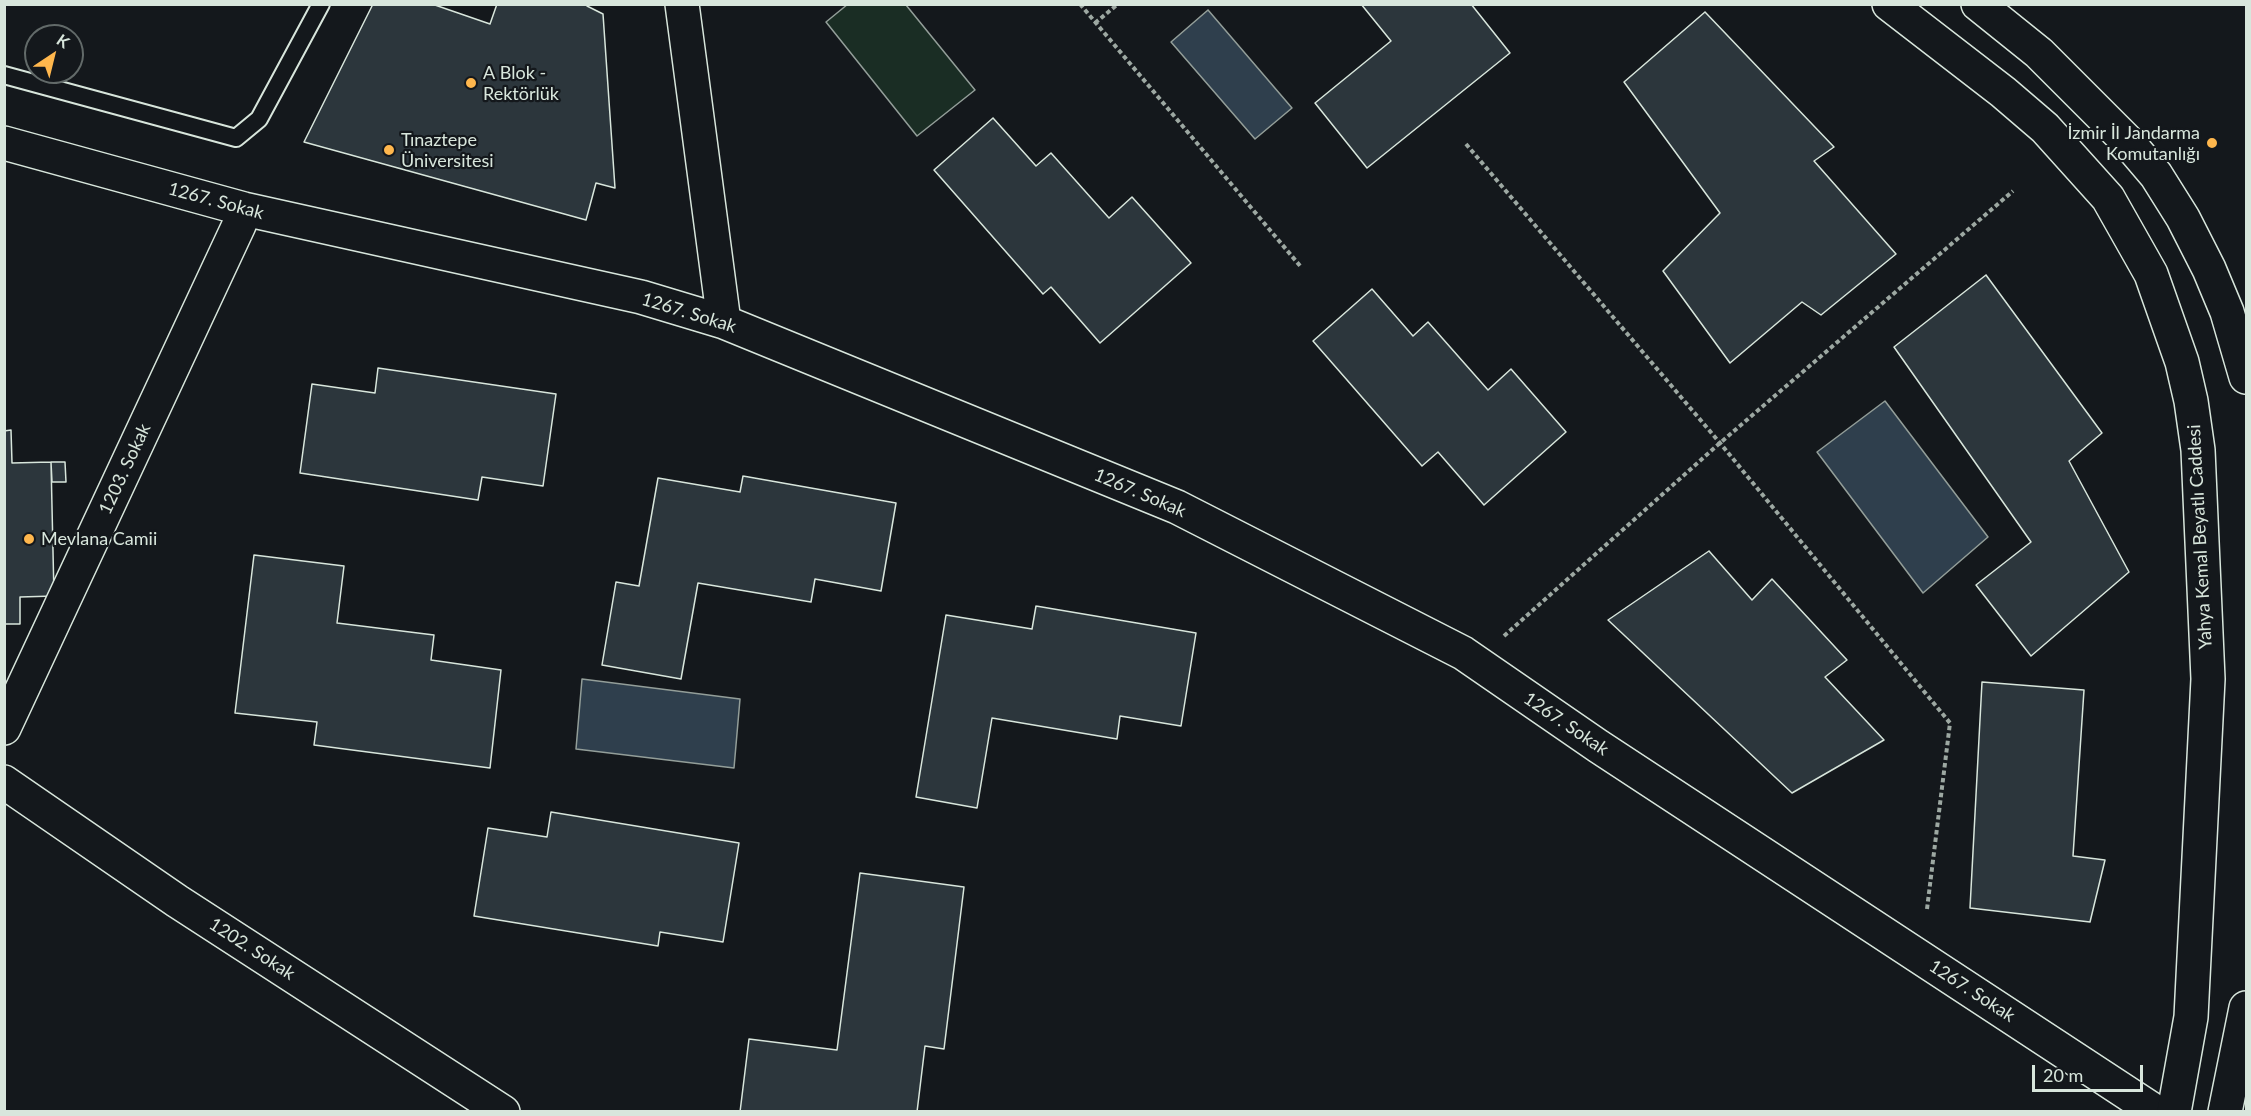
<!DOCTYPE html>
<meta charset="utf-8">
<style>
body{margin:0}
#map{position:relative;width:2251px;height:1116px;overflow:hidden;background:#14181c;font-family:Lato,sans-serif}
canvas{display:block}
.frame{position:absolute;inset:0;border:6px solid #d8e6dc;pointer-events:none}
.north{position:absolute;left:24px;top:24px;width:60px;height:60px;box-sizing:border-box;background:#14181c;border:2px solid #626a69;border-radius:50%;rotate:35deg;font-size:16px;font-weight:700;line-height:24px;text-align:center;color:#d8e6dc}
.north::after{content:'';display:block;margin:auto;width:21px;height:27px;background:#ffb74d;clip-path:polygon(50% 0,100% 100%,50% 72%,0 100%)}
.scale{position:absolute;left:2032px;top:1065px;width:111px;height:27px;box-sizing:border-box;border:3px solid #d8e6dc;border-top:0;padding-left:8px;font-size:18px;line-height:21px;white-space:nowrap;color:#d8e6dc;-webkit-text-stroke:4px #14181c;paint-order:stroke}
</style>
<div id="map">
<canvas width="2251" height="1116"></canvas>
<div class="frame"></div>
<div class="north">K</div>
<div class="scale">20 m</div>
</div>
<script>
const context = document.querySelector('canvas').getContext('2d');
context.lineJoin = 'round';
function fillPath(path, color) { context.fillStyle = color; context.fill(path, 'evenodd'); }
const toPath = rows => new Path2D(rows.map(r => 'M' + r).join(''));
function strokePath(path, color, width, dash) { context.strokeStyle = color; context.lineWidth = width; context.lineCap = dash ? 'butt' : 'round'; context.setLineDash(dash || []); context.stroke(path); }
function drawText(font, color, halo, rows, align = 'center') {
  context.font = font + ' Lato,sans-serif'; context.lineWidth = 4.5; context.setLineDash([]); context.textBaseline = 'middle'; context.strokeStyle = halo; context.fillStyle = color; for (const [text, x, y, turn = 0] of rows) {
    context.save(); context.translate(x, y); context.rotate((+turn || 0) * Math.PI / 180); context.textAlign = isNaN(turn) ? turn : align; if (halo) context.strokeText(text, 0, 0); context.fillText(text, 0, 0); context.restore();
  }
}
const green = toPath([
 [848,4,906,5,975,90,917,136,826,22,848,4]
]);
const water = toPath([
 [1208,10,1292,108,1255,139,1171,42,1208,10],
 [1885,401,1988,537,1923,593,1817,452,1885,401],
 [582,679,740,699,734,768,576,749,582,679]
]);
const building = toPath([
 [373,4,432,4,490,24,497,4,588,4,587,6,603,14,615,188,596,183,586,220,304,142,373,4],
 [1361,4,1471,4,1510,53,1367,168,1315,103,1391,41,1361,4],
 [1705,12,1834,147,1814,161,1896,254,1821,315,1802,302,1730,363,1663,271,1720,213,1624,82,1705,12],
 [993,118,1036,166,1051,153,1109,218,1132,197,1191,263,1100,343,1051,287,1043,294,934,170,993,118],
 [1986,275,2102,433,2069,461,2129,572,2031,656,1976,585,2031,542,1894,347,1986,275],
 [1372,289,1413,336,1428,322,1488,390,1511,369,1566,432,1484,505,1438,452,1422,466,1313,341,1372,289],
 [378,368,556,394,543,486,482,477,478,500,300,473,312,384,375,393,378,368],
 [11,430,12,463,51,462,54,596,20,597,20,624,4,624,4,431,11,430],
 [51,462,65,462,66,482,52,482,51,462],
 [743,476,896,503,881,591,815,579,811,602,698,583,681,679,602,665,616,582,639,586,658,478,740,492,743,476],
 [1709,551,1752,600,1772,579,1847,660,1825,677,1884,740,1792,793,1608,620,1709,551],
 [254,555,344,566,337,623,434,635,431,660,501,670,490,768,314,745,317,722,235,713,254,555],
 [1036,606,1196,633,1181,726,1120,716,1117,739,992,718,977,808,916,797,946,615,1032,629,1036,606],
 [1982,682,2084,690,2073,856,2105,860,2090,922,1970,908,1982,682],
 [551,812,739,843,723,942,660,932,658,946,474,916,488,828,547,837,551,812],
 [860,873,964,887,944,1049,925,1046,917,1112,740,1112,749,1039,837,1050,860,873]
]);
const path = toPath([
 [1080,4,1301,267],
 [1095,23,1118,4],
 [1466,144,1720,443,1950,723,1927,909],
 [1504,636,1720,443,2013,191]
]);
const lane = toPath([
 [4,75,236,138,259,119,321,4]
]);
const street = toPath([
 [682,4,724,322],
 [4,143,244,209,641,297,724,322,1177,507,1463,653,1598,746,2156,1112],
 [4,728,239,225,244,209],
 [4,782,177,901,503,1112]
]);
const secondary = toPath([
 [1889,4,2003,92,2045,128,2108,198,2151,274,2182,362,2191,401,2198,450,2208,679,2191,1017,2174,1112],
 [1978,4,2039,53,2127,141,2156,175,2183,218,2209,269,2227,312,2246,377],
 [2225,1112,2246,1008]
]);
const markers = [
 [471,83,6,"#ffb74d"],
 [2212,143,6,"#ffb74d"],
 [389,150,6,"#ffb74d"],
 [29,539,6,"#ffb74d"]
];
const poiNames = [
 ["A Blok -",483,73],
 ["Rektörlük",483,94],
 ["İzmir İl Jandarma",2200,133,"right"],
 ["Komutanlığı",2200,154,"right"],
 ["Tınaztepe",401,140],
 ["Üniversitesi",401,161],
 ["Mevlana Camii",41,539]
];
const streetNames = [
 ["1267. Sokak",216,201,15],
 ["1267. Sokak",689,313,17],
 ["1203. Sokak",125,469,-65],
 ["1267. Sokak",1140,493,23],
 ["Yahya Kemal Beyatlı Caddesi",2200,537,-93],
 ["1267. Sokak",1566,724,34],
 ["1202. Sokak",252,949,33],
 ["1267. Sokak",1972,991,33]
];
fillPath(green, '#1a2d24');
strokePath(green, '#939e99', 1.5);
fillPath(water, '#2f3f4d');
strokePath(water, '#939e99', 1.5);
fillPath(building, '#2c363c');
strokePath(building, '#d8e6dc', 1.5);
strokePath(lane, '#d8e6dc', 20);
strokePath(street, '#d8e6dc', 36);
strokePath(secondary, '#d8e6dc', 36);
strokePath(path, '#9da8a2', 4, [4.5, 3]);
strokePath(lane, '#14181c', 16);
strokePath(street, '#14181c', 33);
strokePath(secondary, '#14181c', 33);
for (const [x, y, r, color] of markers) { const dot = new Path2D(); dot.arc(x, y, r, 0, 2 * Math.PI); context.fillStyle = color; context.fill(dot); strokePath(dot, '#14181c', 2); }
drawText('18px', '#d8e6dc', '#14181c', poiNames, 'left');
drawText('18px', '#d8e6dc', '#14181c', streetNames);
</script>
